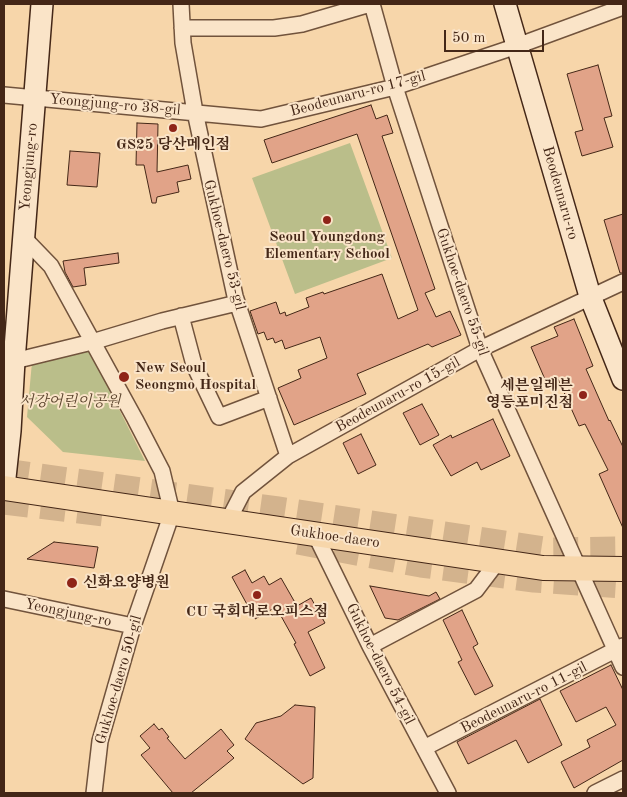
<!DOCTYPE html>
<meta charset="utf-8">
<style>
body{margin:0}
#map{position:relative;width:627px;height:797px;overflow:hidden;background:#f7d6aa;font-family:"Old Standard TT",serif}
canvas{display:block}
.frame{position:absolute;inset:0;border:5px solid #442717;pointer-events:none}
.scale{position:absolute;left:444px;top:30px;width:100px;height:22px;box-sizing:border-box;border:2px solid #442717;border-top:0;padding-left:6px;font-size:15px;line-height:18px;white-space:nowrap;color:#442717;-webkit-text-stroke:4px #fae4c8;paint-order:stroke}
</style>
<div id="map">
<canvas width="627" height="797"></canvas>
<div class="frame"></div>
<div class="scale">50 m</div>
</div>
<script>
const context = document.querySelector('canvas').getContext('2d');
context.lineJoin = 'round';
function fillPath(path, color) { context.fillStyle = color; context.fill(path, 'evenodd'); }
const toPath = rows => new Path2D(rows.map(r => 'M' + r).join(''));
function strokePath(path, color, width, dash) { context.strokeStyle = color; context.lineWidth = width; context.lineCap = dash ? 'butt' : 'round'; context.setLineDash(dash || []); context.stroke(path); }
function drawText(font, color, halo, rows, align = 'center') {
  context.font = font + ' "Old Standard TT","Noto Serif KR",serif'; context.lineWidth = 4; context.setLineDash([]); context.textBaseline = 'middle'; context.strokeStyle = halo; context.fillStyle = color; for (const [text, x, y, turn = 0] of rows) {
    context.save(); context.translate(x, y); context.rotate((+turn || 0) * Math.PI / 180); context.textAlign = isNaN(turn) ? turn : align; if (halo) context.strokeText(text, 0, 0); context.fillText(text, 0, 0); context.restore();
  }
}
const green = toPath([
 [350,143,392,258,295,294,252,178],
 [89,349,145,461,63,452,27,417,32,362]
]);
const building = toPath([
 [598,65,612,116,604,118,613,147,582,156,575,132,583,130,567,74,598,65],
 [371,105,376,119,387,115,393,133,382,136,435,289,425,293,436,317,450,311,461,335,432,347,428,344,357,374,366,394,294,425,278,388,301,378,298,370,327,358,320,337,285,349,282,340,275,343,273,338,267,340,264,332,258,334,250,311,276,302,280,314,285,312,286,316,309,307,306,298,323,292,324,294,382,274,398,319,418,310,357,134,272,163,264,140,371,105],
 [137,123,158,124,157,172,188,165,191,179,177,182,179,192,157,197,156,203,152,203,144,165,136,165,137,123],
 [70,151,100,153,97,187,67,185,70,151],
 [623,214,623,273,620,273,604,220,623,214],
 [118,253,119,263,84,268,86,285,73,287,65,272,63,261,118,253],
 [574,319,593,366,586,369,609,421,610,420,623,447,623,528,599,474,608,470,585,424,579,426,558,379,547,384,531,347,558,336,554,327,574,319],
 [422,404,439,435,420,445,403,413,422,404],
 [493,419,510,456,481,470,477,462,451,476,433,445,451,435,452,438,493,419],
 [361,434,376,465,358,474,343,443,361,434],
 [54,542,98,547,94,568,27,559,54,542],
 [245,570,252,583,264,576,269,585,281,578,297,606,311,598,325,623,308,632,325,668,310,676,294,644,296,643,276,607,255,619,232,577,245,570],
 [370,586,429,596,436,592,440,599,398,620,385,618,370,586],
 [462,610,478,644,473,647,493,686,475,695,458,662,462,660,443,620,462,610],
 [611,665,623,690,623,760,574,788,561,762,590,747,587,740,616,725,606,707,576,722,560,691,611,665],
 [540,699,562,745,528,763,516,740,468,764,457,742,540,699],
 [295,705,315,707,313,778,303,784,245,739,256,723,281,716,295,705],
 [154,724,159,730,162,728,169,737,167,738,185,759,221,729,234,745,227,751,234,758,191,793,173,793,141,755,150,748,140,736,154,724]
]);
const trunkTunnel = toPath([
 [4,471,278,509,550,550,623,549],
 [4,502,103,514],
 [298,542,421,565,534,580,623,586]
]);
const minor = toPath([
 [181,4,183,43,195,112,235,296,288,456],
 [372,4,395,87,480,349,623,667],
 [182,28,274,28,302,24,370,4],
 [4,95,261,119,395,87,517,46,623,7],
 [23,237,51,266,135,419,162,471,172,513,133,626,100,741,94,793],
 [181,316,194,365,219,417,269,398],
 [6,360,14,361,92,342,162,321,237,303],
 [228,521,243,492,288,456,480,349,623,282],
 [315,534,370,646,448,793],
 [4,599,133,626],
 [370,646,476,590,498,561],
 [424,748,623,646],
 [595,793,623,779]
]);
const secondary = toPath([
 [505,4,590,296,623,379],
 [4,487,10,431,14,361,42,4]
]);
const primary = toPath([
 [4,488,543,568,623,569]
]);
const markers = [
 [173,128,5,"#8f2418"],
 [327,220,5,"#8f2418"],
 [124,377,6,"#8f2418"],
 [583,395,5,"#8f2418"],
 [72,583,6,"#8f2418"],
 [257,595,5,"#8f2418"]
];
const streetNames = [
 ["Beodeunaru-ro 17-gil",358,94,-15],
 ["Yeongjung-ro 38-gil",115,105,5],
 ["Yeongjung-ro",29,167,-85],
 ["Beodeunaru-ro",560,193,74],
 ["Gukhoe-daero 53-gil",224,245,76],
 ["Gukhoe-daero 55-gil",462,292,71],
 ["Beodeunaru-ro 15-gil",398,395,-29],
 ["Gukhoe-daero",335,537,8],
 ["Yeongjung-ro",68,613,12],
 ["Gukhoe-daero 54-gil",380,664,63],
 ["Gukhoe-daero 50-gil",119,680,-74],
 ["Beodeunaru-ro 11-gil",524,698,-27]
];
const poiNames = [
 ["GS25 당산메인점",173,145],
 ["Seoul Youngdong",327,237],
 ["Elementary School",327,254],
 ["New Seoul",135,368,"left"],
 ["Seongmo Hospital",135,385,"left"],
 ["세븐일레븐",573,386,"right"],
 ["영등포미진점",573,403,"right"],
 ["신화요양병원",83,583,"left"],
 ["CU 국회대로오피스점",257,612]
];
const parkNames = [
 ["서강어린이공원",70,402]
];
fillPath(green, '#babe8a');
fillPath(building, '#e1a388');
strokePath(building, '#442717', 1);
strokePath(trunkTunnel, '#d3b38d', 25, [25, 12]);
strokePath(minor, '#71533c', 18);
strokePath(secondary, '#442717', 24);
strokePath(primary, '#442717', 26);
strokePath(minor, '#fae4c8', 15);
strokePath(secondary, '#fae4c8', 21);
strokePath(primary, '#f7d6aa', 24);
for (const [x, y, r, color] of markers) { const dot = new Path2D(); dot.arc(x, y, r, 0, 2 * Math.PI); context.fillStyle = color; context.fill(dot); strokePath(dot, '#fae4c8', 2); }
drawText('15px', '#442717', '#fae4c8', streetNames);
drawText('bold 15px', '#442717', '#fae4c8', poiNames);
drawText('italic 15px', '#5c452e', '#fae4c8', parkNames);
</script>
